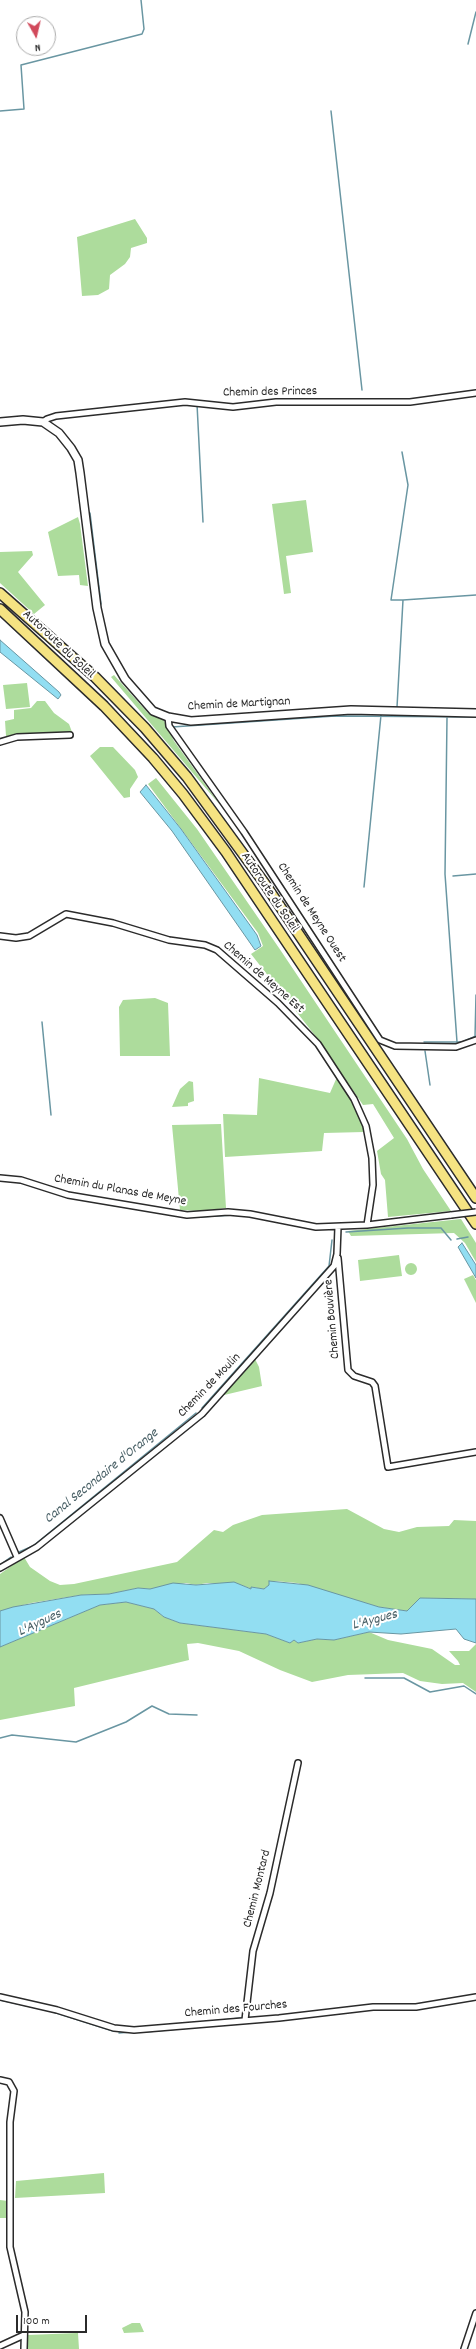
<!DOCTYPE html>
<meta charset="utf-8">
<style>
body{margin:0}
#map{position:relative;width:476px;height:2349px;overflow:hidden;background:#fff;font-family:Dekko,sans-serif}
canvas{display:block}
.north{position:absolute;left:16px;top:16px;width:40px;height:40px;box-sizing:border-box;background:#fff;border:1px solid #aaa;border-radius:50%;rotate:172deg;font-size:11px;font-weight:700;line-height:16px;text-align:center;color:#2b2b2b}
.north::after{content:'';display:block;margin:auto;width:14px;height:18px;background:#d1495b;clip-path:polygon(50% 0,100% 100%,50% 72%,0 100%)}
.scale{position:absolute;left:16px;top:2315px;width:71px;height:18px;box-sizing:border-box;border:2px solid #2b2b2b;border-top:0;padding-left:5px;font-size:12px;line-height:14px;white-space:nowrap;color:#2b2b2b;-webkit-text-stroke:3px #fff;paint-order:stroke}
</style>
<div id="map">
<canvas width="476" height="2349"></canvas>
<div class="north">N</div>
<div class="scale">100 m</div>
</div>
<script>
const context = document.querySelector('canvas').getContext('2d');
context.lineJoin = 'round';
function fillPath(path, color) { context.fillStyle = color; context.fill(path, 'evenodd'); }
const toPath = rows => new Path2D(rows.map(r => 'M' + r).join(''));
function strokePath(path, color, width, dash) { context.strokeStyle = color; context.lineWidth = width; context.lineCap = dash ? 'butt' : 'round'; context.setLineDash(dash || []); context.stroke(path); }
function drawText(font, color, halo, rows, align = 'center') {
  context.font = font + ' Dekko,sans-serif'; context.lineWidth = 4; context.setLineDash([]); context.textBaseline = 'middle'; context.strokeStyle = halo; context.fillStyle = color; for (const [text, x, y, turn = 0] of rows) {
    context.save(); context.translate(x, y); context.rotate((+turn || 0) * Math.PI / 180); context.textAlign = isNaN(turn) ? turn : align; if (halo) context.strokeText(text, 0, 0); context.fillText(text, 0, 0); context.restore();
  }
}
const green = toPath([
 [135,219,147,238,147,243,131,248,130,257,125,264,110,275,109,289,98,295,82,296,77,237],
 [306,500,313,552,286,556,291,593,284,594,272,504],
 [78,517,80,524,88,586,80,585,79,575,58,576,48,532],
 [32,551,33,555,18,572,45,605,34,614,0,583,0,552],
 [114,675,148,713,163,719,174,741,220,805,111,677],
 [27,683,30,707,6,709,3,685],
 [37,701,45,701,54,713,69,724,72,732,6,736,5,721,14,719,14,710,31,708],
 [100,747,113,747,135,770,138,777,130,789,130,797,124,798,90,756],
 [156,778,197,829,279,948,407,1139,423,1169,451,1211,388,1217,385,1180,381,1174,377,1151,394,1138,373,1104,363,1105,317,1038,251,954,263,946,258,933,148,784],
 [155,998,168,1003,170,1056,120,1056,119,1007,123,1000],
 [337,1077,353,1102,361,1119,364,1132,324,1133,322,1151,225,1157,223,1114,257,1115,259,1078,330,1093],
 [189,1081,193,1082,194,1101,188,1103,188,1106,172,1107,180,1089],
 [221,1124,226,1208,201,1211,180,1210,172,1125],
 [461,1219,476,1243,476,1262,465,1243,454,1233,351,1236,348,1231],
 [399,1255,402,1276,360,1281,358,1260],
 '405 1269a6 6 0 1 1 12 0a6 6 0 1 1-12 0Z',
 [473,1275,476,1280,476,1303,464,1279],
 [255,1359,259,1367,262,1386,220,1396],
 [347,1509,384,1529,399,1532,417,1527,449,1526,454,1520,476,1521,476,1599,420,1598,407,1611,379,1607,297,1583,275,1581,264,1589,252,1587,252,1589,241,1585,207,1583,196,1585,186,1583,150,1589,138,1588,109,1594,81,1595,31,1603,0,1611,0,1574,24,1557,30,1567,50,1581,60,1585,74,1584,177,1562,214,1530,223,1532,233,1525,262,1515],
 [126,1602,154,1609,164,1617,180,1623,266,1634,290,1643,294,1640,298,1643,317,1639,334,1640,369,1632,388,1640,432,1649,455,1665,460,1665,458,1661,449,1651,469,1651,476,1644,476,1692,463,1683,442,1684,420,1681,403,1673,348,1675,312,1682,280,1670,239,1651,198,1643,187,1644,189,1660,74,1688,75,1706,0,1720,0,1647,100,1605],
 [104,2173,105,2193,15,2198,16,2181],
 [0,2200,8,2201,8,2218,0,2218],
 [132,2323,140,2323,144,2332,124,2333,122,2328],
 [78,2333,79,2349,28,2349,27,2335]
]);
const water = toPath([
 [0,640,59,692,61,695,58,699,0,652,0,640],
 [146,785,181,829,257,935,261,946,255,950,172,831,140,792,146,785],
 [462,1243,476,1265,476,1278,458,1247,462,1243],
 [269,1581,308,1585,379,1607,407,1611,420,1598,476,1599,476,1643,464,1639,456,1629,401,1634,369,1632,334,1640,317,1639,298,1643,294,1640,290,1643,266,1634,180,1623,164,1617,154,1609,126,1602,100,1605,0,1647,0,1611,13,1607,81,1595,109,1594,138,1588,150,1589,173,1583,196,1585,234,1582,251,1589,251,1587,264,1589,269,1585,269,1581]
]);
const stream = toPath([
 [468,44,476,12],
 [0,111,24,109,21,65,142,34,144,29,141,0],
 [331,111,362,390],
 [197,404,203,522],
 [90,513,101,604],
 [403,600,476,595],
 [397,707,403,600,391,600,408,485,402,452],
 [447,718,445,874,457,1042],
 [172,727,335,716,476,717],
 [453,876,476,874],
 [364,887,381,715],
 [42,1022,51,1115],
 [475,1037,476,995],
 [424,1042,462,1042,476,1036],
 [425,1051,430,1085],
 [8,1181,22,1183,64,1196],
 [105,1204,174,1215],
 [198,1217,234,1215],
 [346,1232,408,1228,441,1228,451,1240],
 [457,1239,468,1237],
 [202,1408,329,1266,332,1240],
 [19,1552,33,1546,196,1413],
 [0,1565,11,1557],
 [365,1678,404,1678,430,1692,464,1686,476,1694],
 [0,1738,12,1735,76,1742,126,1722,152,1706,169,1714,197,1715],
 [0,2000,50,2011,113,2031],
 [466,2001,476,2000],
 [434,2006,454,2003],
 [365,2010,383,2009],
 [255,2022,349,2012],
 [182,2024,241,2018],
 [145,2032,189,2028],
 [119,2033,131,2032]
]);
const minor = toPath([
 [43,422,47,419,56,416,185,402,233,407,276,402,410,402,476,393],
 [168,717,169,726,244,832,380,1040,395,1046,456,1047,476,1040],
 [0,742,17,737,70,735],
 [0,936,16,938,29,936,66,914,113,923,169,940,205,945,217,950,278,1003,318,1044,354,1099,366,1126,372,1158,373,1185,367,1225],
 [0,1178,21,1180,68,1195,187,1215,228,1212,250,1214,316,1227,367,1225,451,1215],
 [338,1258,348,1370,354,1376,372,1382,375,1386,388,1467,476,1452],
 [0,1518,17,1557],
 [0,1568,37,1547,202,1414,334,1266,337,1254,338,1227],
 [0,1997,57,2010,114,2028,134,2030,279,2018,373,2007,416,2007,476,1997],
 [245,2020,253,1951,270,1893,298,1763],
 [0,2080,9,2082,14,2091,10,2122,10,2247,25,2312,24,2349],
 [0,2346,24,2335],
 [464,2349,476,2313]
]);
const secondary = toPath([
 [0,422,23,420,43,422,59,433,71,448,78,460,80,473,97,608,105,644,125,679,153,711,168,717,191,721,351,710,476,713]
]);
const motorway = toPath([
 [0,593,95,677,145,728,187,777,265,884,476,1198],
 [0,609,104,706,153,758,183,794,226,852,476,1224]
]);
const minorBridge = toPath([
 [451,1215,476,1212]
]);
const streetNames = [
 ["Chemin des Princes",270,393,-1],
 ["Autoroute du Soleil",58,645,43],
 ["Chemin de Martignan",239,705,-3],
 ["Autoroute du Soleil",269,893,56],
 ["Chemin de Meyne Ouest",311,913,57],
 ["Chemin de Meyne Est",263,978,41],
 ["Chemin du Planas de Meyne",120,1191,10],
 ["Chemin Bouvière",333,1319,-95],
 ["Chemin de Moulin",210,1386,-46],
 ["Chemin Montard",258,1889,-76],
 ["Chemin des Fourches",236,2010,-5]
];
const waterNames = [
 ["Canal Secondaire d'Orange",102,1477,-39],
 ["L'Aygues",375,1621,-15],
 ["L'Aygues",40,1624,-25]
];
fillPath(green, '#addc9c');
fillPath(water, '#92def2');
strokePath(water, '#6996a2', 1);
strokePath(stream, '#6996a2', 1.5);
strokePath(minor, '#2b2b2b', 8);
strokePath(secondary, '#2b2b2b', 10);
strokePath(motorway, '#2b2b2b', 12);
strokePath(minor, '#fff', 5);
strokePath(secondary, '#fff', 7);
strokePath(motorway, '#f5e382', 9);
strokePath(minorBridge, '#2b2b2b', 8, []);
strokePath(minorBridge, '#fff', 5);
drawText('13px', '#2b2b2b', '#fff', streetNames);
drawText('italic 14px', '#4a6167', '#fff', waterNames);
</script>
